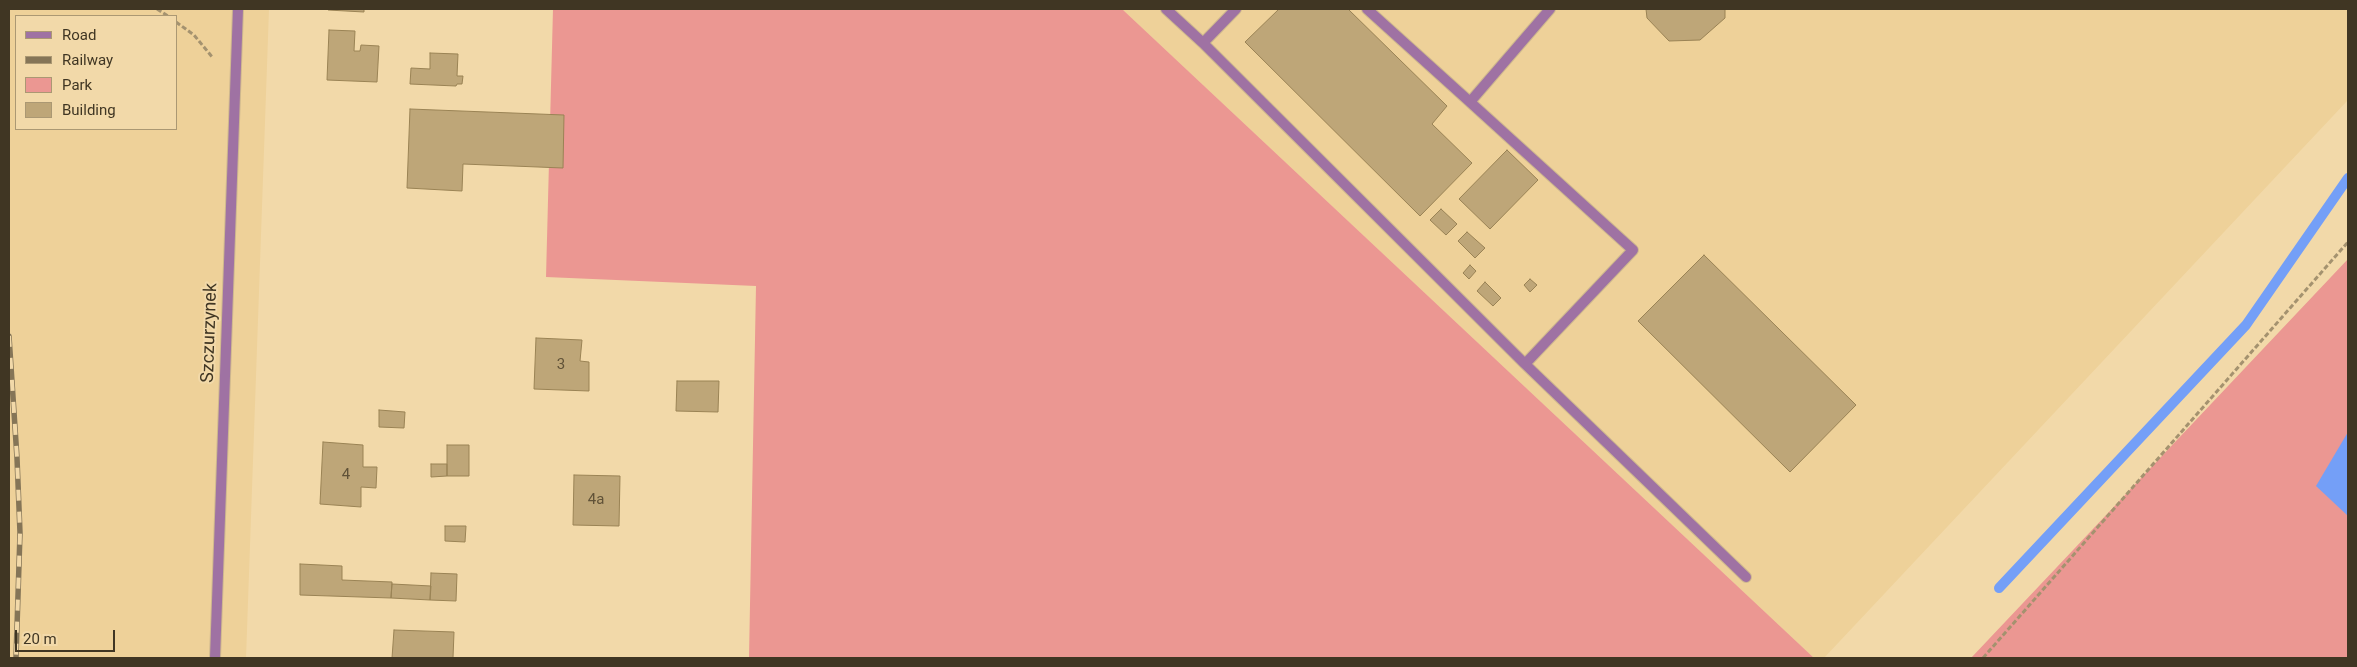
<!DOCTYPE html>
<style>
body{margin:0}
#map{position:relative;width:2357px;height:667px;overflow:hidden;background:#f2d9a9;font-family:Roboto,sans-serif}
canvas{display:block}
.frame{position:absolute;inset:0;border:10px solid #403623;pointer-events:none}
.legend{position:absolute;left:15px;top:15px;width:162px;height:115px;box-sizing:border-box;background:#f2d9a9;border:1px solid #ab9873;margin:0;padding:6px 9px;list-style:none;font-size:15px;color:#403623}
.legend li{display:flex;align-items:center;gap:10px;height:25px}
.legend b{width:25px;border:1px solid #ab9873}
.scale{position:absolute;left:15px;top:630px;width:100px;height:22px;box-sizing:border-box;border:2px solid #403623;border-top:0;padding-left:6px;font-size:15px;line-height:18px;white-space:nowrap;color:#403623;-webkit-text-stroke:4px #f2d9a9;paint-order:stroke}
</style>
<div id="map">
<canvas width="2357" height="667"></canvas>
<div class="frame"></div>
<ul class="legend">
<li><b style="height:6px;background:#9f72a3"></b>Road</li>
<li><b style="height:6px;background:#857557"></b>Railway</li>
<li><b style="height:14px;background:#eb9792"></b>Park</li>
<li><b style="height:14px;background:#bea678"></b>Building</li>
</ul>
<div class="scale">20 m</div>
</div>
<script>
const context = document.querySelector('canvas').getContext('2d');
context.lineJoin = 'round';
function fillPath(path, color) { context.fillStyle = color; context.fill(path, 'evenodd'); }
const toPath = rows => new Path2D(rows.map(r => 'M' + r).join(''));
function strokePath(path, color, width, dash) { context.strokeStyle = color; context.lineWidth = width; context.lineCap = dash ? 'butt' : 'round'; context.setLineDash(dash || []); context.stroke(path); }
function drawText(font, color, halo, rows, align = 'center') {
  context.font = font + ' Roboto,sans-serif'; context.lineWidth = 4; context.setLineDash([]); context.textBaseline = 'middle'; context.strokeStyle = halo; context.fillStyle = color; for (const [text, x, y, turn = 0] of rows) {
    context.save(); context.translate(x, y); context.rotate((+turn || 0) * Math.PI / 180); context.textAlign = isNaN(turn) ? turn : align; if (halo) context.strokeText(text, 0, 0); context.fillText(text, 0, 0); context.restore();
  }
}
const built = toPath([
 [9,9,269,9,246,658,9,658],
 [16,16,176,16,176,129,16,129],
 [1122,9,2348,9,2348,100,1824,658,1814,658]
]);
const green = toPath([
 [553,9,1122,9,1814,658,749,658,756,286,546,277],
 [2348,259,2348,658,1971,658]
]);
const water = toPath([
 [2348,432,2348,516,2316,486]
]);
const stream = toPath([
 [1999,588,2246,325,2348,178]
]);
const building = toPath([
 [328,9,364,9,364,12,328,10,328,9],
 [1279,9,1348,9,1447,106,1432,124,1472,163,1420,216,1245,42,1279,9],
 [1646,9,1725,9,1725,18,1700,40,1669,41,1647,18,1646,9],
 [329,30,355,31,354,51,360,51,361,45,379,46,377,82,327,80,329,30],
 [430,53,458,54,457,76,463,76,462,84,457,84,456,86,410,84,411,68,430,69,430,53],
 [410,109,564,115,563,168,463,164,462,191,407,188,410,109],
 [1507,150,1538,180,1490,229,1459,199,1507,150],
 [1441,209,1457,224,1446,235,1430,220,1441,209],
 [1467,232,1485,248,1475,258,1458,241,1467,232],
 [1704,255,1856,405,1790,472,1638,321,1704,255],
 [1470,265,1476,271,1469,279,1463,273,1470,265],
 [1530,279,1537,285,1530,292,1524,285,1530,279],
 [1485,282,1501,298,1493,306,1477,291,1485,282],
 [536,338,582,340,580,361,589,362,589,391,534,389,536,338],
 [677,381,719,381,718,412,676,411,677,381],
 [379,410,405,412,404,428,379,427,379,410],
 [323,442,363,445,363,467,377,467,376,488,361,487,361,507,320,504,323,442],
 [447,445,469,445,469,476,447,476,447,445],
 [431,464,447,464,447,476,431,477,431,464],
 [574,475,620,476,619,526,573,525,574,475],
 [445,526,466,526,465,542,445,541,445,526],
 [300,564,342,566,342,580,392,582,391,598,300,595,300,564],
 [431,573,457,574,456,601,430,600,431,573],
 [392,584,431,586,430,600,391,598,392,584],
 [394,630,454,632,453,658,392,658,394,630]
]);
const path = toPath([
 [157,9,168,16],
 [176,22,194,35,213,58],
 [1983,658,2348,242]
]);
const lane = toPath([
 [1166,9,1203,43,1236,9],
 [1367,9,1470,102,1550,9],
 [1203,43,1525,364,1633,250,1470,102],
 [1525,364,1746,577]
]);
const street = toPath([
 [215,658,238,9]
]);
const rail = toPath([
 [9,336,17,458,20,533,16,658]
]);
const numberNames = [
 ["3",561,365],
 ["4",346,475],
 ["4a",596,500]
];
const streetNames = [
 ["Szczurzynek",210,333,-88]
];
fillPath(built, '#eed199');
fillPath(green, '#eb9792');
fillPath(water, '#749ff7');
strokePath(stream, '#749ff7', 10);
fillPath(building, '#bea678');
strokePath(building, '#9a8355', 1);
strokePath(lane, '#ceb88e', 12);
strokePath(street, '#ceb88e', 12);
strokePath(path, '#a4926f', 3, [5, 2.5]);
strokePath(lane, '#9f72a3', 10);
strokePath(street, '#9f72a3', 10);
strokePath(rail, '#857557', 5.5);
strokePath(rail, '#f2d9a9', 4, [11]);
drawText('15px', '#605238', null, numberNames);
drawText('18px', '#403623', '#f2d9a9', streetNames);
</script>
